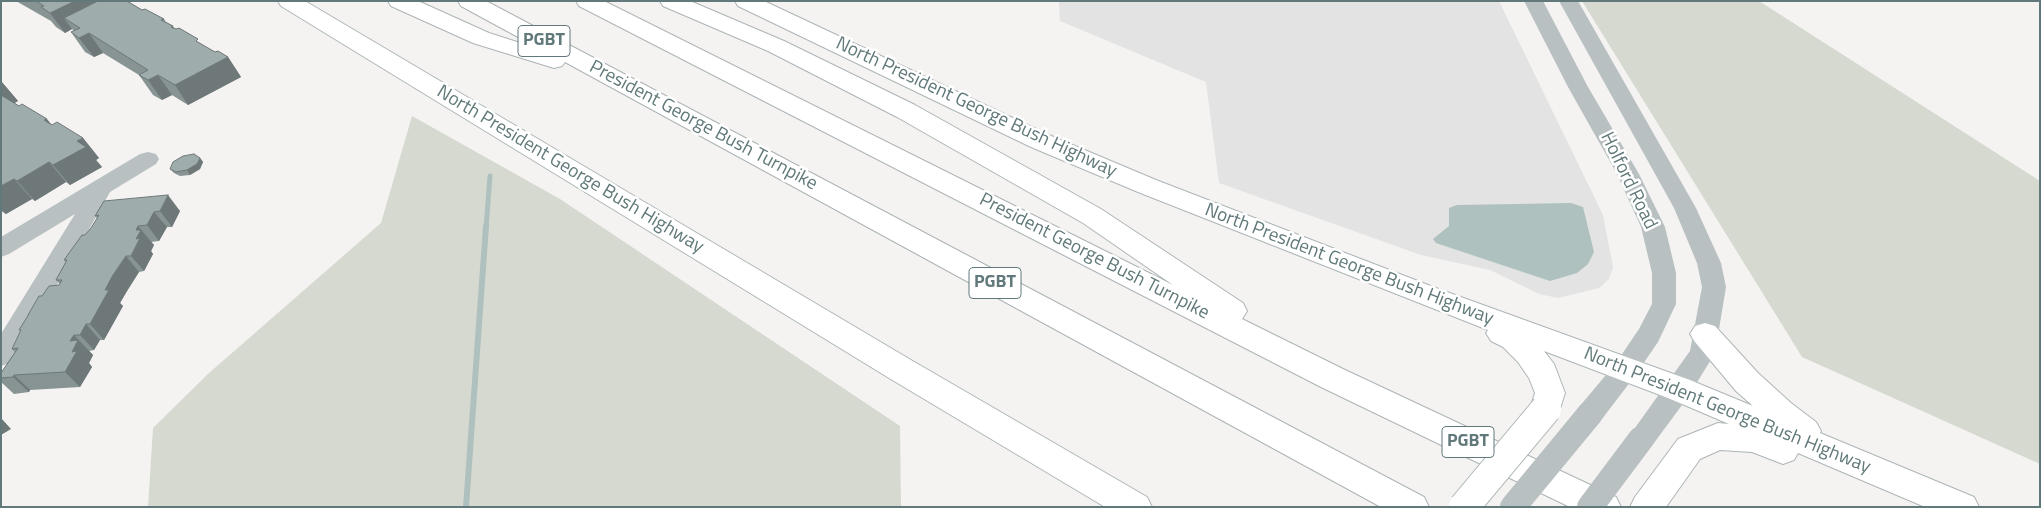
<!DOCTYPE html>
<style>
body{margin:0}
#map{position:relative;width:2041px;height:508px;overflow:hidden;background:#f4f3f1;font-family:"Titillium Web",sans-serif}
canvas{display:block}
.frame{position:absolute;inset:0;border:2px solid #61797a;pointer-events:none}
</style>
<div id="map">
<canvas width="2041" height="508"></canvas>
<div class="frame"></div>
</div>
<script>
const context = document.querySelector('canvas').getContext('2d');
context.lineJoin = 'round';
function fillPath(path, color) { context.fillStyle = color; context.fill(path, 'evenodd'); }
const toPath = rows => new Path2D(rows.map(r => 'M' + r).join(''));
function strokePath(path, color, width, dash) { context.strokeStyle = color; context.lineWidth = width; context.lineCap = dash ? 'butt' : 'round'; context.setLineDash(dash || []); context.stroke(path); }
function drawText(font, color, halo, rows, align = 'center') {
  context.font = font + ' "Titillium Web",sans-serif'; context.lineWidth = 5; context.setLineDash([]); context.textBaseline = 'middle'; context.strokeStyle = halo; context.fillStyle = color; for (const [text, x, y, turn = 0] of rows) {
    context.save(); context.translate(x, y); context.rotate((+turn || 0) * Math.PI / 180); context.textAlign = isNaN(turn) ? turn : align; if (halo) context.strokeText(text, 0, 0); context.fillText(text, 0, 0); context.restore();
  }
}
const built = toPath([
 [1059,1,1499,1,1603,215,1613,267,1609,279,1599,288,1558,298,1539,294,1490,270,1421,255,1219,183,1206,82,1060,21]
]);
const green = toPath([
 [1582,1,1759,1,2040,181,2040,464,1802,357],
 [412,116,560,199,900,426,901,507,148,507,153,428,209,373,381,223]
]);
const water = toPath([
 [1571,203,1583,207,1594,252,1588,264,1577,273,1550,281,1436,243,1433,239,1449,226,1449,208,1457,205]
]);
const streamFar1 = toPath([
 [486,228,490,176]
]);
const stream = toPath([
 [466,507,486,226]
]);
const minor = toPath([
 [1524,1,1543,1,1588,87,1639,174,1665,227,1676,273,1676,304,1658,342,1634,377,1599,423,1589,426,1579,423,1576,415,1579,407,1616,363,1639,329,1652,304,1652,273,1641,227,1617,174,1568,87,1524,1],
 [1559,1,1578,1,1696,208,1721,263,1726,287,1715,353,1688,397,1651,447,1641,451,1631,447,1627,439,1690,351,1702,287,1697,263,1674,208,1559,1],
 [148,152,156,154,159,159,156,164,110,192,69,265,10,363,1,366,1,334,75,214,9,254,1,257,1,237,140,154,148,152]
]);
const major = toPath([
 [278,1,305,1,911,360,1147,497,1152,507,1105,507,889,378,281,6,278,1],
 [735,1,764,1,1049,135,1156,180,1436,288,1690,380,1753,406,1736,391,1695,342,1690,334,1695,326,1705,323,1715,326,1758,373,1791,403,1816,422,1821,431,1820,433,1974,497,1979,507,1925,507,1798,453,1794,460,1783,464,1752,452,1720,450,1700,459,1666,507,1630,507,1635,497,1678,439,1718,423,1729,424,1668,398,1544,351,1554,364,1565,393,1557,418,1546,422,1535,418,1530,409,1535,393,1529,378,1518,362,1503,347,1491,341,1486,333,1488,330,1138,192,1031,147,738,6,735,1]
]);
const highway = toPath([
 [388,1,418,1,489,33,542,50,461,6,458,1,486,1,1424,497,1429,507,1381,507,565,62,562,66,554,68,473,43,391,6,388,1],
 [576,1,604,1,1173,285,1083,223,897,117,768,51,663,6,660,1,690,1,784,41,915,105,1101,209,1243,303,1247,311,1242,319,1343,369,1616,497,1621,507,1570,507,1321,387,579,6,576,1]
]);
const minorBridge = toPath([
 [1513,507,1589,415],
 [1590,507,1641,439]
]);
const majorBridge = toPath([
 [1464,507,1546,409]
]);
const wall = toPath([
 [16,1,129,1,130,3,142,10,164,19,166,22,173,26,175,29,215,52,228,57,241,77,188,105,172,95,162,100,153,95,139,75,103,53,94,57,85,52,71,32,74,31,72,29,65,33,56,27,51,21],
 [1,81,18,101,14,103,52,125,83,138,99,158,96,160,102,167,70,185,66,182,35,201,32,199,6,214,1,211],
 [200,158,203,162,200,169,190,175,180,176,174,173,170,169],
 [104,201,180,211,172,227,167,227,159,241,151,242,154,245,151,251,153,254,144,271,139,272,127,291,120,303,123,306,104,340,100,340,94,350,89,351,93,355,89,363,92,367,80,387,30,390,29,392,14,394,1,382,1,373,15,352,12,349,29,315,28,315,42,296,59,285,60,284,56,280,66,262,64,260,91,228,97,218,95,216]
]);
const shadedWall = toPath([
 [75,1,119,1,64,18,72,29,65,33,50,13],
 [89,33,103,53,94,57,79,38],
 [228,57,241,77,188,105,175,85],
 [158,75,172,95,162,100,148,80],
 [1,81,18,101,13,104,1,96],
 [47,119,63,139,44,120],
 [83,138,99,158,96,160,102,167,70,185,53,165,77,141],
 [200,158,203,162,200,169,190,175,187,170],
 [49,162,66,182,35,201,17,181],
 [14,179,32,199,6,214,1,209,1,186],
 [168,195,180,211,172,227,160,211],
 [154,212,167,227,159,241,147,225],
 [138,226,154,245,151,251,153,254,144,271,131,256,136,239,136,230],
 [126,256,139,272,127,291,120,303,123,306,104,340,90,324,105,290,113,275],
 [86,324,100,340,94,350,80,335],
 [74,335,93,355,89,363,92,367,80,387,65,372,72,352,70,341],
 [14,375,30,390,29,392,13,377],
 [1,418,11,429,1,435]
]);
const building = toPath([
 [36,1,75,1,50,13,41,7,44,6,36,1],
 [98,1,127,1,142,10,145,9,164,19,161,20,173,26,171,27,176,29,179,28,198,39,196,41,215,52,218,51,228,57,175,85,158,75,148,80,139,75,148,70,89,33,79,38,71,32,80,28,64,18,98,1],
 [1,95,19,106,22,104,47,119,44,120,52,125,57,122,83,138,77,141,86,147,53,165,49,162,17,181,14,179,1,186,1,95],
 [194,154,200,158,197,164,187,170,176,172,170,169,173,162,183,156,194,154],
 [168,195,160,211,154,212,147,225,138,226,136,230,141,230,136,239,140,238,131,256,126,256,113,275,105,290,109,290,90,324,86,324,80,335,74,335,70,341,78,340,72,352,77,351,65,372,14,375,13,377,1,378,1,373,18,348,12,349,21,330,19,330,29,314,28,315,39,296,42,296,49,286,59,285,62,280,56,280,67,260,64,260,82,235,85,235,91,228,99,215,95,216,104,201,168,195]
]);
const shields = [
 [544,41,52],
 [995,283,52],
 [1468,442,52]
];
const shieldNames = [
 ["PGBT",544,41],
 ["PGBT",995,283],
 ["PGBT",1468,442]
];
const streetNames = [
 ["North President George Bush Highway",976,108,25],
 ["President George Bush Turnpike",703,126,28],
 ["North President George Bush Highway",570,170,31],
 ["Holford Road",1628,181,64],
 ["President George Bush Turnpike",1094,257,27],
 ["North President George Bush Highway",1349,265,21],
 ["North President George Bush Highway",1727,411,22]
];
fillPath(built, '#e2e3e2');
fillPath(green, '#d6d9d0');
fillPath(water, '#afc1bf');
strokePath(streamFar1, '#afc1bf', 5);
strokePath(stream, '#afc1bf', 6);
strokePath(major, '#adb5b6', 2);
strokePath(highway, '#adb4b5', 2);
fillPath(minor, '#b9c0c1');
fillPath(major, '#fff');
fillPath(highway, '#fff');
strokePath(majorBridge, '#adb5b6', 32, []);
strokePath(minorBridge, '#b9c0c1', 26);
strokePath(majorBridge, '#fff', 30);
fillPath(wall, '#889494');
fillPath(shadedWall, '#6f7878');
fillPath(building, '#9eacac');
strokePath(building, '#6f7878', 1);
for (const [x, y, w] of shields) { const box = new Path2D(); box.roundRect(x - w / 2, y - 15.5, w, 31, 4); context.fillStyle = '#fff'; context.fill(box); strokePath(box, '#61797a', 1); }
drawText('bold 18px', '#61797a', null, shieldNames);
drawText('19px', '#61797a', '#fff', streetNames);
</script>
